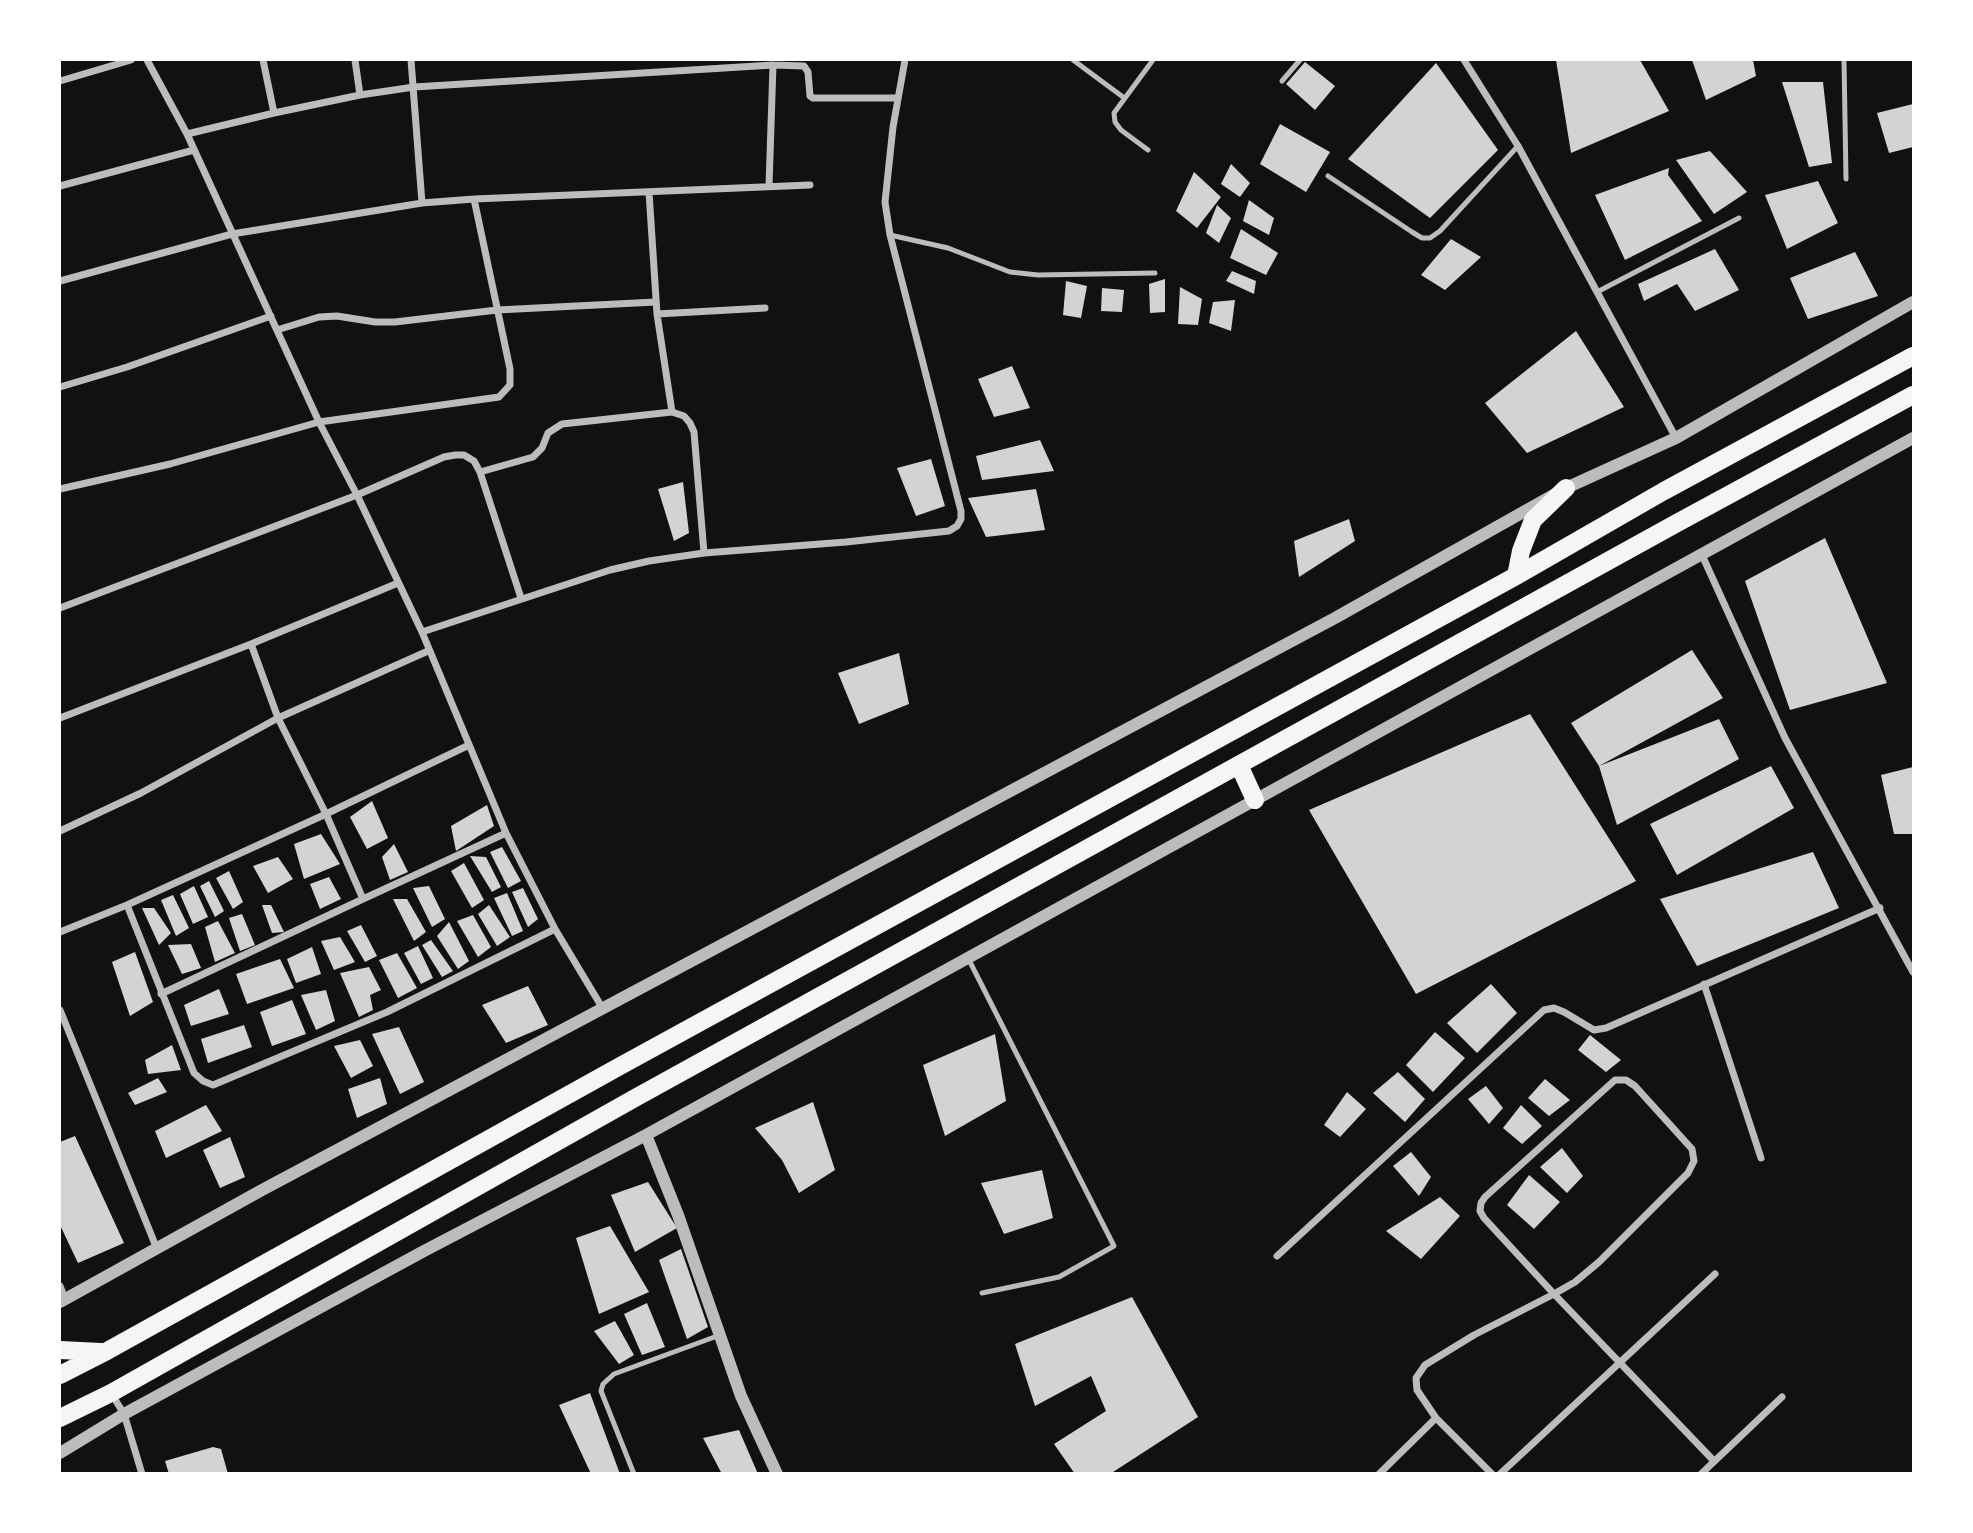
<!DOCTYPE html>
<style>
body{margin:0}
#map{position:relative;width:1973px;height:1533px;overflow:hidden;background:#111;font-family:Overpass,sans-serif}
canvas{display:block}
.frame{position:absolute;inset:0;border:61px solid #fff;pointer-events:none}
</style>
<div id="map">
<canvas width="1973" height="1533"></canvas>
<div class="frame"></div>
</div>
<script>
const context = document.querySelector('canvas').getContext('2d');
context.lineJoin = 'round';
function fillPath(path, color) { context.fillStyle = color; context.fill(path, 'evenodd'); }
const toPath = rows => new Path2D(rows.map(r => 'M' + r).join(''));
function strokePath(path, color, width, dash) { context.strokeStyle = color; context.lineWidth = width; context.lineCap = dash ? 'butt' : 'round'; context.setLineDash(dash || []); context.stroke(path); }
const building = toPath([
 [1556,60,1640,60,1669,111,1571,153],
 [1692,60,1753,60,1756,76,1706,100],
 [1305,62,1335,86,1315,110,1286,84],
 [1436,63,1498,150,1430,218,1348,159],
 [1782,82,1823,82,1832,163,1809,167],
 [1913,104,1913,147,1889,153,1877,113],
 [1280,124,1330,152,1306,192,1260,164],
 [1710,151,1747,192,1714,214,1676,160],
 [1231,164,1250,183,1240,197,1221,184],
 [1669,168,1668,175,1702,221,1625,260,1595,195],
 [1194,172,1221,197,1197,228,1176,211],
 [1818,181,1838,223,1787,249,1765,195],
 [1249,200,1274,218,1269,235,1243,221],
 [1217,205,1231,218,1219,243,1206,233],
 [1241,229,1278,253,1266,275,1230,258],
 [1451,239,1481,257,1445,290,1421,275],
 [1715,249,1739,290,1695,311,1677,284,1644,301,1638,284],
 [1855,252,1878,296,1808,319,1790,278],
 [1232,271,1256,281,1254,294,1226,281],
 [1165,279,1165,312,1150,313,1149,284],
 [1066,281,1087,286,1081,318,1063,315],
 [1180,287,1202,299,1198,325,1178,324],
 [1102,288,1124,290,1122,312,1101,311],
 [1235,300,1231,331,1209,323,1213,302],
 [1576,331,1624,407,1527,453,1485,403],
 [1012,366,1030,408,994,417,978,379],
 [1040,440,1054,471,982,480,976,456],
 [931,459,945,506,916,516,897,468],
 [683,482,689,533,674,541,658,489],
 [1036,489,1045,530,986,537,968,498],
 [1349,519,1355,541,1299,577,1294,541],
 [1825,538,1887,683,1790,710,1745,581],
 [1692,650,1723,698,1599,766,1571,723],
 [899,653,909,704,859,724,838,673],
 [1530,714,1636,881,1416,994,1309,810],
 [1719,719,1739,759,1617,825,1599,766],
 [1771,766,1794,808,1677,875,1650,824],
 [1913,767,1913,834,1894,834,1881,775],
 [372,801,388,838,367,849,350,817],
 [487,805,494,826,456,851,451,826],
 [321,834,340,864,304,879,294,844],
 [394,844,408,872,390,880,382,857],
 [502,847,521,881,508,888,490,852],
 [1813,852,1839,908,1697,966,1660,899],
 [470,856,486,857,501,887,492,892],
 [278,857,293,879,268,893,253,866],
 [464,863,484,900,472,908,451,871],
 [229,871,243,902,233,909,216,878],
 [329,877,341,899,320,909,310,884],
 [209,881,224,911,215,917,200,886],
 [194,886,208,917,193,924,180,894],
 [429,886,445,919,432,927,413,888],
 [523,888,538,919,528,927,512,892],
 [507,893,523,931,512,936,494,898],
 [173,895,189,928,176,936,161,900],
 [393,899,407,899,426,932,414,941],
 [262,905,271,905,284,932,272,933],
 [489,905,510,937,497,946,478,914],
 [142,908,154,908,171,933,159,945],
 [242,914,255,945,240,951,229,918],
 [473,915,491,947,478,957,457,921],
 [218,921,235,953,215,962,205,927],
 [449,922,469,961,458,969,437,936],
 [361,925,377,956,365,962,347,931],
 [340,937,355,962,334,970,321,941],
 [431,940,453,971,442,977,422,945],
 [191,944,201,968,182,974,168,945],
 [418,946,433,978,421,984,404,953],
 [312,947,321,974,296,983,287,959],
 [135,952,153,1002,130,1016,112,962],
 [397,953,417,988,398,998,379,960],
 [280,959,294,988,247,1004,236,974],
 [369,967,381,990,370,995,373,1010,359,1017,340,973],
 [1491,984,1517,1013,1477,1053,1447,1023],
 [528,986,548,1025,506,1043,482,1005],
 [219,989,229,1014,191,1026,184,1005],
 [326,990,335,1021,316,1030,301,995],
 [292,1000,306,1034,272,1046,260,1012],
 [244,1025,252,1047,208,1063,201,1039],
 [399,1027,424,1082,400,1094,372,1034],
 [1435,1032,1465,1058,1433,1092,1406,1065],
 [995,1034,1006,1101,945,1136,923,1065],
 [1590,1035,1621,1060,1606,1072,1578,1050],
 [360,1040,373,1066,351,1078,334,1046],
 [172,1045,181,1070,148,1074,145,1060],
 [1398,1072,1425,1099,1405,1122,1373,1093],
 [158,1078,167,1092,135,1105,128,1093],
 [380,1078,387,1104,357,1118,348,1089],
 [1545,1079,1570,1100,1549,1116,1528,1098],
 [1486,1086,1503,1108,1489,1124,1468,1099],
 [1347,1092,1366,1109,1340,1137,1324,1125],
 [813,1102,835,1170,799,1193,782,1160,755,1128],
 [206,1105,222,1131,166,1158,155,1131],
 [1521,1105,1542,1126,1522,1144,1503,1128],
 [75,1136,124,1243,78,1263,60,1225,60,1142],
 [230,1137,245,1177,220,1188,203,1150],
 [1562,1148,1583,1176,1567,1193,1540,1167],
 [1411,1152,1431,1177,1419,1196,1393,1166],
 [1042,1170,1053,1218,1004,1234,981,1183],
 [1529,1175,1560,1202,1534,1229,1507,1205],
 [648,1182,677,1228,635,1252,611,1195],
 [1440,1197,1460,1216,1421,1259,1386,1231],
 [610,1226,649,1292,599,1314,576,1238],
 [681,1249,708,1327,687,1339,659,1260],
 [1132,1297,1198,1417,1110,1474,1075,1474,1054,1444,1106,1411,1091,1376,1035,1406,1015,1344],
 [647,1303,665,1347,642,1355,624,1314],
 [615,1321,634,1355,619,1364,594,1331],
 [590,1393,620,1474,591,1474,559,1405],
 [739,1430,758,1474,722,1474,703,1438],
 [213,1447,221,1449,228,1474,169,1474,165,1461]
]);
const service = toPath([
 [1073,60,1123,97],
 [1844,60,1846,179],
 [1282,81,1300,60],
 [1148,150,1121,130,1115,122,1114,113,1153,60],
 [1328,176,1412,232,1422,238,1430,238,1440,231,1518,146],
 [890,235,948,248,1010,272,1038,275,1155,273],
 [1597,292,1739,218],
 [968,958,1114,1246,1059,1277,982,1293],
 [634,1474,601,1391,603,1384,614,1374,720,1335]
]);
const minor = toPath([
 [147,60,187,134,319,422,357,495,422,632,506,833,555,929,603,1009],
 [263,60,274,113],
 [355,60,360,95],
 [411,60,422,203],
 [1464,60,1518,146,1676,438],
 [60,81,131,60],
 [187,134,274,113,360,95,414,87,773,65,804,66,808,72,810,96,813,98,898,98],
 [60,186,194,150],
 [769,186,773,65],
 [649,192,657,314,672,412],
 [60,281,232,234,422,203,474,199,810,185],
 [657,314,765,308],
 [277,330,319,317,337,316,375,322,395,322,497,310,656,302],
 [60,387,127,367,271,316],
 [480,472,533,457,542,448,548,433,562,424,672,412,684,416,690,423,694,432,704,553],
 [60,489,170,464,319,422,499,397,510,385,510,369,474,199],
 [1702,555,1785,738,1913,972],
 [60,608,357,495,444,457,455,455,464,455,474,461,480,472,521,598],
 [422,632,610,570,649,561,704,553,846,542,949,531,957,526,961,519,961,511,890,235,885,202,893,127,905,60],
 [251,644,278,718,326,814,363,899,506,833],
 [60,718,251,644,398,583],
 [60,831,141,793,278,718,428,651],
 [127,905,194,1073,203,1081,213,1085,387,1012,555,929],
 [60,932,127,905,326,814,469,745],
 [1704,984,1761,1158],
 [161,994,363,899],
 [60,1010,157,1249],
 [1277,1256,1544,1010,1554,1008,1564,1012,1594,1030,1606,1028,1880,908],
 [60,1286,65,1299],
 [111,1393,124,1414,142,1474],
 [1379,1474,1436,1418],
 [1492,1474,1436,1418,1417,1390,1416,1378,1425,1365,1474,1335,1554,1294,1575,1282,1599,1262,1688,1173,1694,1161,1692,1149,1635,1086,1626,1080,1615,1080,1485,1197,1481,1203,1480,1211,1484,1218,1554,1294,1714,1461],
 [1500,1474,1715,1274],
 [1701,1474,1782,1397]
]);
const tertiary = toPath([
 [646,1135,678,1215,741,1396,777,1474],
 [60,1302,262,1190,1335,618,1566,488,1676,438,1913,302],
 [60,1453,124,1414,424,1251,646,1135,1913,438]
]);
const trunk = toPath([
 [1516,576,1521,551,1533,520,1566,488],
 [1239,765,1255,800],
 [60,1350,101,1352],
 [60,1375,107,1351,622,1065,1516,576,1664,491,1913,356],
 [60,1418,111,1393,635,1098,1677,523,1913,395]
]);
fillPath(building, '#d3d3d3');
strokePath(service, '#bcbcbc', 5);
strokePath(minor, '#bcbcbc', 7);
strokePath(tertiary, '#bcbcbc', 12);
strokePath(trunk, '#f5f5f5', 18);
</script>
